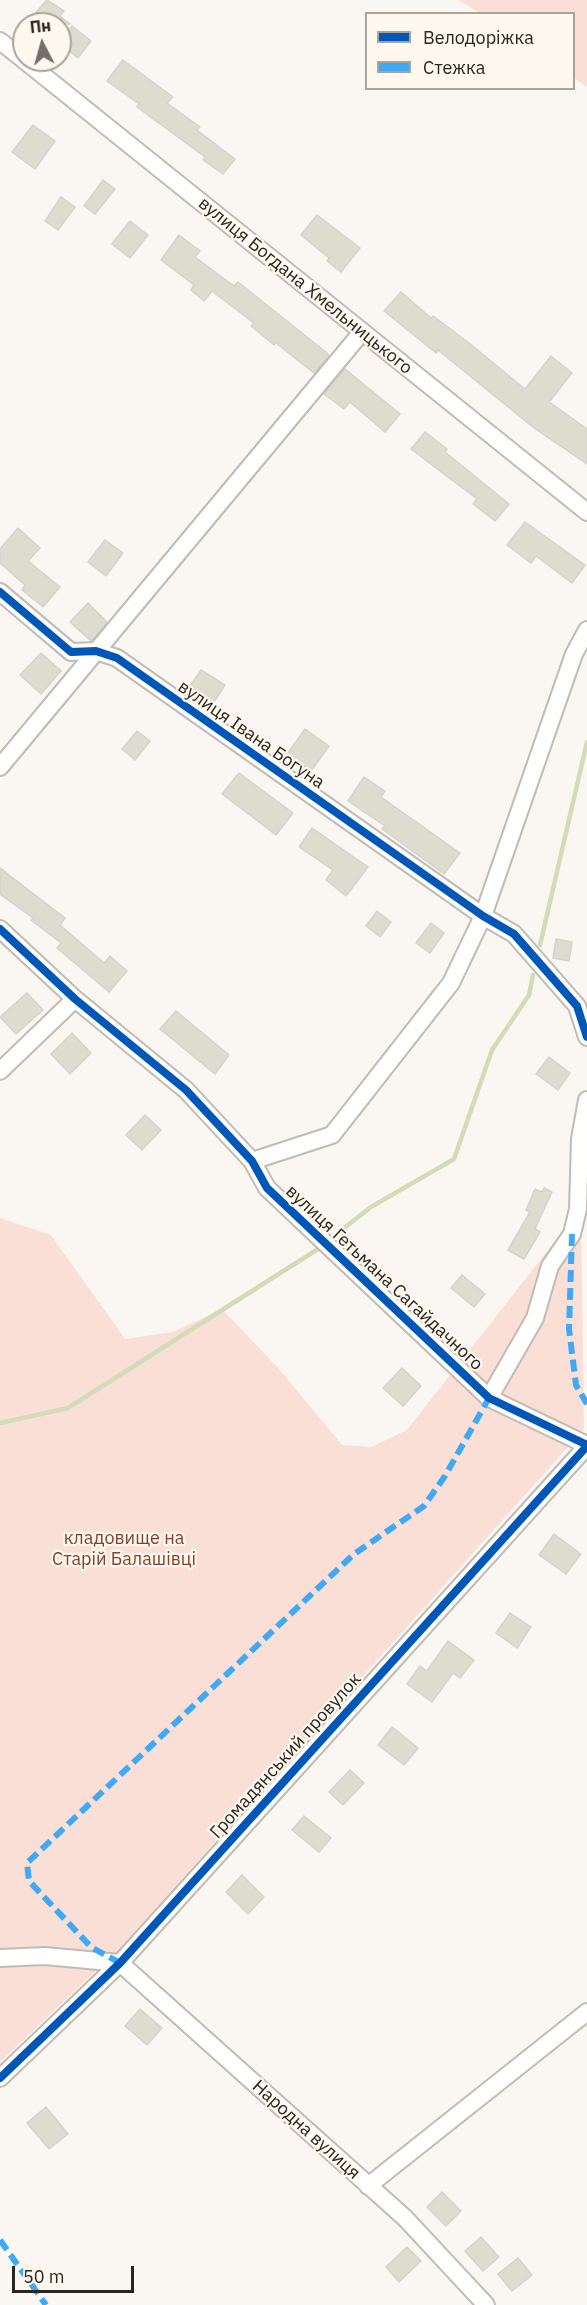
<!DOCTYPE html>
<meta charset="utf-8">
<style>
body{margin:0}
#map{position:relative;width:587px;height:2305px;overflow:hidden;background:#faf7f2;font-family:"IBM Plex Sans",sans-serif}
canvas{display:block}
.legend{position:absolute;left:365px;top:12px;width:210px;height:78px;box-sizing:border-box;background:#fef8ee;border:2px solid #a8a49b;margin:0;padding:8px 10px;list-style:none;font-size:18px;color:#28251f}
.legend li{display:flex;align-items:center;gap:12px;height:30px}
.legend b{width:30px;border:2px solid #a8a49b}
.north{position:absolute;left:12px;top:12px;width:60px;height:60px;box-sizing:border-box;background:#fef8ee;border:2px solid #a8a49b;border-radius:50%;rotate:354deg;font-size:16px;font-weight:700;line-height:24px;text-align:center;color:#28251f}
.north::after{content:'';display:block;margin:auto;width:21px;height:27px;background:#726e69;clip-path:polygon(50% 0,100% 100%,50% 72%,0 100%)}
.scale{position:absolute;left:12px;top:2266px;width:122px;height:27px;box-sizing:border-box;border:3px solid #28251f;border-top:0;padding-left:8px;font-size:18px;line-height:21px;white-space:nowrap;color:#28251f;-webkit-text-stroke:4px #fef8ee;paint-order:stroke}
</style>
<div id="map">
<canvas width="587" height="2305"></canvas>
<ul class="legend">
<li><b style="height:8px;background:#0057b8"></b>Велодоріжка</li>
<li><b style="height:8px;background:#3fa9f5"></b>Стежка</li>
</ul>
<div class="north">Пн</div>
<div class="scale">50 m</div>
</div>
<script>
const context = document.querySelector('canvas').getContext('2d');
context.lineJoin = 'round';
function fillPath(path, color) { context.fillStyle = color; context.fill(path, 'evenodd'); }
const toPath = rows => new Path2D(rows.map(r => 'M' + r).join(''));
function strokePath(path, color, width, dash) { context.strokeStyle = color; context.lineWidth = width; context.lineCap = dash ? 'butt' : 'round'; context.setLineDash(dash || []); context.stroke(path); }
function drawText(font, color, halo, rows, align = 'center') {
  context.font = font + ' "IBM Plex Sans",sans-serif'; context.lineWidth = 4.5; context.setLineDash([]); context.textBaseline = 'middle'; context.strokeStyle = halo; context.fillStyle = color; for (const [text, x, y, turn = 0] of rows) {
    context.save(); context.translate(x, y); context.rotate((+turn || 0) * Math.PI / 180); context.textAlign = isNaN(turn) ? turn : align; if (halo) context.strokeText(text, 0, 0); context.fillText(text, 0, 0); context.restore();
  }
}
const green = toPath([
 [459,0,587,0,587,87,574,78,574,14,479,13],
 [581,1208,584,1429,120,1948,0,2062,0,1218,51,1235,125,1339,173,1332,222,1309,280,1370,342,1445,371,1447,407,1430]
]);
const stream = toPath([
 [540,945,587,742],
 [339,1232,371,1207,454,1159,492,1050,529,995,533,975],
 [0,1423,68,1408,318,1249]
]);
const building = toPath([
 [47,0,64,11,60,16,70,24,38,24,31,18,47,0],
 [72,26,91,41,78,58,60,44,72,26],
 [123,60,173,97,167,103,200,127,197,130,235,159,223,174,203,160,205,157,137,107,139,104,107,81,123,60],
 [33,125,55,141,35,169,12,152,33,125],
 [103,180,115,189,95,214,84,206,103,180],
 [61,197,75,207,58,230,45,221,61,197],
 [317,215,360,248,341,272,327,261,329,258,301,235,317,215],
 [130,221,148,235,130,258,112,244,130,221],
 [179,235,200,251,195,257,234,286,238,282,327,353,329,356,314,373,276,343,274,345,251,326,254,323,212,291,204,301,191,290,194,285,161,260,179,235],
 [401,292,431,318,433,316,469,343,525,389,551,356,572,373,549,402,587,429,587,464,534,428,438,350,436,353,384,311,401,292],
 [345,369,400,414,385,432,350,402,344,409,324,394,345,369],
 [425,432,447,449,445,452,509,504,495,521,473,504,477,499,411,449,425,432],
 [525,522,585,565,572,583,536,556,531,563,507,545,525,522],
 [18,528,40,548,28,561,60,587,43,607,22,590,25,585,0,563,0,549,18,528],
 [105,540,123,553,106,576,88,562,105,540],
 [88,603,107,622,91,641,70,622,88,603],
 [41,653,61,671,41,694,20,675,41,653],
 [201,670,225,685,210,708,186,692,201,670],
 [305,729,329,746,311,771,287,754,305,729],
 [137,731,150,741,135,760,122,749,137,731],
 [239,773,293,813,276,835,222,794,239,773],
 [364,777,385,791,381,797,460,853,444,874,382,829,385,826,348,801,364,777],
 [312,828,368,867,346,896,326,880,333,870,299,847,312,828],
 [0,868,65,918,60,925,104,963,110,956,127,971,109,992,57,948,61,943,31,920,33,918,0,894,0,868],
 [377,911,391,922,380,937,366,926,377,911],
 [431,923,444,933,430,953,416,943,431,923],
 [556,939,572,942,569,961,553,958,556,939],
 [27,993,43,1010,16,1034,0,1017,27,993],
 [176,1011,229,1055,215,1074,160,1029,176,1011],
 [72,1033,91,1053,70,1074,51,1054,72,1033],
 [549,1057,570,1073,558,1090,536,1074,549,1057],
 [145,1115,161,1130,142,1150,126,1135,145,1115],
 [544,1188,552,1192,535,1229,540,1232,524,1259,508,1250,530,1212,526,1210,535,1189,542,1192,544,1188],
 [462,1275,485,1294,474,1307,451,1288,462,1275],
 [402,1368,421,1386,403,1406,383,1388,402,1368],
 [554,1534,581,1554,566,1574,539,1555,554,1534],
 [510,1613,531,1627,517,1648,496,1633,510,1613],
 [448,1641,474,1660,460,1678,453,1673,432,1702,407,1684,420,1666,427,1671,448,1641],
 [392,1727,418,1748,404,1765,378,1745,392,1727],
 [350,1770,364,1783,343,1805,329,1792,350,1770],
 [304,1816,331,1838,319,1852,292,1830,304,1816],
 [242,1875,264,1897,248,1914,226,1892,242,1875],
 [140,2009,162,2028,147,2045,125,2026,140,2009],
 [46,2107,68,2134,49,2149,27,2123,46,2107],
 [442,2192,461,2211,446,2226,427,2207,442,2192],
 [481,2237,499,2257,483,2271,465,2251,481,2237],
 [407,2247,421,2261,399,2282,386,2267,407,2247],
 [518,2258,532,2275,512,2291,498,2274,518,2258]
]);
const minor = toPath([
 [0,41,24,60],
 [24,60,587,512],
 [0,592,71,652,96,651,117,658,483,916,514,934,577,1006,587,1037],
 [0,767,362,332],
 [0,929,75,999,186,1090,252,1161,267,1188,489,1398,587,1445],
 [0,1071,75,999],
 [252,1161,332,1135,451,983,483,916,574,654,587,630],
 [489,1398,535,1318,550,1266,572,1234,578,1209,580,1139,587,1100],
 [0,1958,45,1956,120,1963,405,2218,486,2305],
 [0,2078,120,1963,587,1446],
 [368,2186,587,2012]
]);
const quiet = toPath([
 [572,1234,569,1329,576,1385,587,1404],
 [120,1963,91,1947,29,1881,27,1863,354,1554,424,1506,445,1476,489,1398],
 [0,2240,46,2305]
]);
const cycleway = toPath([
 [0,592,71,652,96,651,117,658,483,916,514,934,577,1006,587,1037],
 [0,929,75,999,186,1090,252,1161,267,1188,489,1398,587,1445],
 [0,2078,120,1963,587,1446]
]);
const streetNames = [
 ["вулиця Богдана Хмельницького",305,286,39],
 ["вулиця Івана Богуна",251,735,35],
 ["вулиця Гетьмана Сагайдачного",384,1278,43],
 ["Громадянський провулок",286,1756,-48],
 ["Народна вулиця",306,2130,42]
];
const parkNames = [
 ["кладовище на",124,1539],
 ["Старій Балашівці",124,1560]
];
fillPath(green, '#f9dfd6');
strokePath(stream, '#d2dcb6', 4.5);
fillPath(building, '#dedccf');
strokePath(building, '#d5d3cd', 1.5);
strokePath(minor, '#bfbcb7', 20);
strokePath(minor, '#fefefd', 16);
strokePath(quiet, '#3fa9f5', 6, [12, 6]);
strokePath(cycleway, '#0057b8', 8);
drawText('18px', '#28251f', '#fef8ee', streetNames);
drawText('18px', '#85402d', '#fef8ee', parkNames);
</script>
